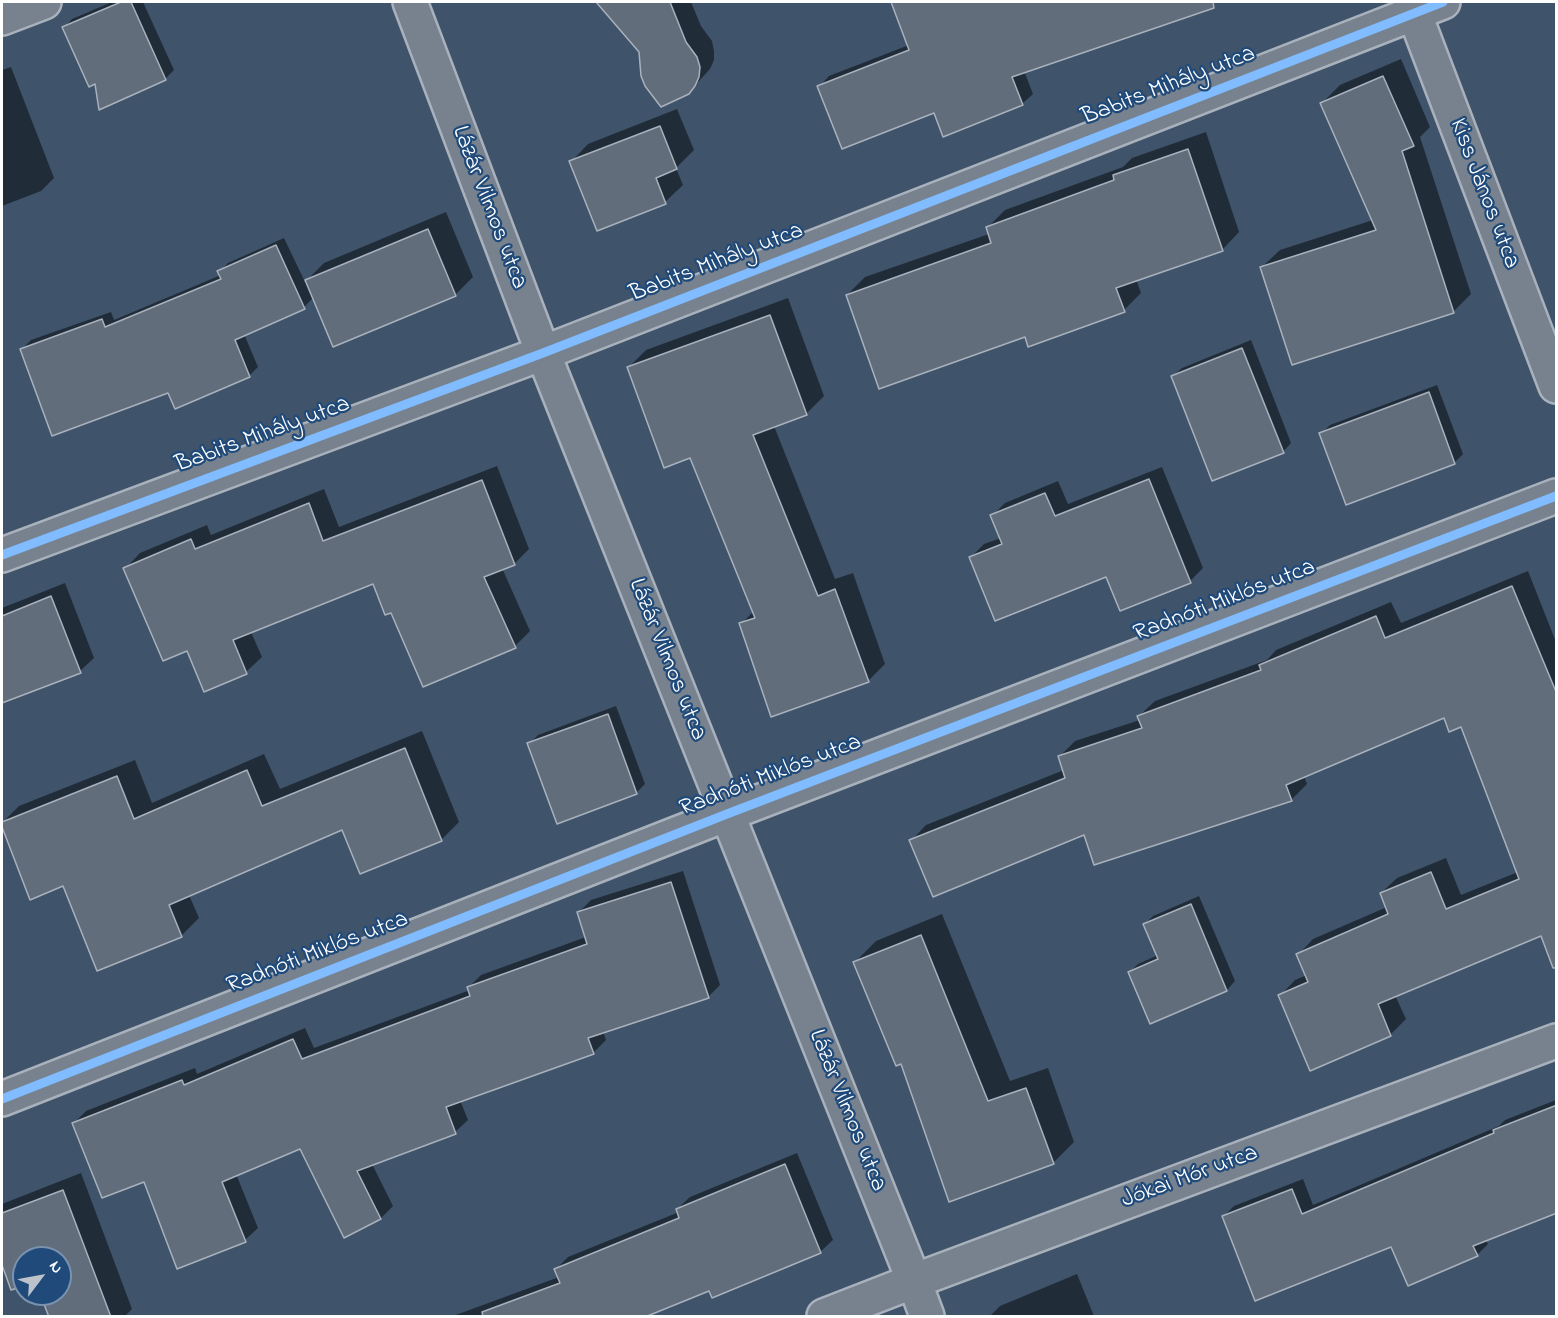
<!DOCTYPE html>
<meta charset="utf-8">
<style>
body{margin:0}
#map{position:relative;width:1558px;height:1318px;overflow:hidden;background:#3f536b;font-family:"Indie Flower",sans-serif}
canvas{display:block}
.frame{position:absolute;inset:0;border:3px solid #fff;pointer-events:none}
.north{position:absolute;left:12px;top:1246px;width:60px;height:60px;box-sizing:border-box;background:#1f4a7a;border:2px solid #7992af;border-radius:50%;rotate:58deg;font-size:16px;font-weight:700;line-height:24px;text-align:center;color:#fff}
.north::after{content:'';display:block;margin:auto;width:21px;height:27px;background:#bcc3cb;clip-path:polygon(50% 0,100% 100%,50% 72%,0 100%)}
</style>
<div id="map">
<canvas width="1558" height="1318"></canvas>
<div class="frame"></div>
<div class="north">N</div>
</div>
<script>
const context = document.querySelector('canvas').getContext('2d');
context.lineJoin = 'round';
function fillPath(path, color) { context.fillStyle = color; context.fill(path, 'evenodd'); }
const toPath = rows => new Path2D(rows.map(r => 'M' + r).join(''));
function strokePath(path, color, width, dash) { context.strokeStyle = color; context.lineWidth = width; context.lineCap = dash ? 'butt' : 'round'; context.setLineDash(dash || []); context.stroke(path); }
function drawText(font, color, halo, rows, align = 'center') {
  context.font = font + ' "Indie Flower",sans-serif'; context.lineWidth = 4.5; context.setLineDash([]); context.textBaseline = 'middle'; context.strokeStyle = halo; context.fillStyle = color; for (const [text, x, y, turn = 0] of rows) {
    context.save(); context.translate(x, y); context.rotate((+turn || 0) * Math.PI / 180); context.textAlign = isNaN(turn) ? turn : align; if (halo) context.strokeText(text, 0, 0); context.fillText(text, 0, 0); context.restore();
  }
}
const shadow = toPath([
 [112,2,143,2,174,70,165,79,96,82,64,28,72,19],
 [598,2,691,2,701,26,712,41,714,51,714,60,710,69,688,93,640,52],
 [892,2,1156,2,1162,18,1024,71,1033,94,1022,104,935,111,819,87,829,76,909,45],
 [1401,59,1430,127,1420,137,1471,294,1453,312,1262,267,1280,250,1373,220,1322,103,1340,85],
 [11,67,54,178,41,191,2,206,2,70],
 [677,109,694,150,676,168,683,185,665,202,571,162,588,144],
 [1206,132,1239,232,1222,250,1136,279,1141,293,1124,310,1026,335,847,295,865,277,989,234,987,228,1005,210,1123,167,1132,158],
 [446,212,473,277,455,295,314,297,304,307,244,334,258,367,250,375,175,407,169,391,22,349,31,340,111,312,114,320,221,275,219,272,228,263,284,238,305,282,324,263],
 [788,298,824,396,806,414,774,426,835,579,853,573,885,664,868,681,741,624,754,611,691,456,628,368,646,350],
 [1251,340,1291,443,1283,452,1173,376,1182,368],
 [1437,385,1463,454,1454,463,1321,434,1330,425],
 [497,466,529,549,514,564,502,568,530,631,515,646,392,611,374,582,251,632,262,657,246,672,205,690,188,649,125,569,140,553,207,525,211,535,324,489,339,527],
 [1162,467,1203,568,1190,581,1121,609,1107,575,971,557,984,544,1001,538,992,516,1005,503,1058,481,1068,504],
 [1528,571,1556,642,1556,941,1545,932,1395,995,1406,1019,1390,1035,1280,996,1295,980,1307,975,1298,955,1313,939,1387,907,1381,893,1397,878,1446,858,1461,895,1518,872,1462,725,1444,716,1304,776,1307,784,1292,799,1095,863,1085,833,911,841,926,825,1064,770,1060,756,1075,741,1140,720,1139,716,1155,701,1267,660,1276,650,1391,602,1401,623],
 [65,583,94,658,80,671,4,701,2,695,2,608],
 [616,706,645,784,636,793,529,744,538,735],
 [422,731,459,822,441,840,343,828,189,895,199,918,181,936,64,884,31,898,2,823,19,806,135,760,152,803,264,754,280,789],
 [683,871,720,985,708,997,603,1031,606,1040,593,1053,460,1100,468,1120,455,1132,372,1164,393,1206,381,1218,344,1236,300,1147,236,1174,258,1228,245,1240,145,1180,74,1123,86,1111,195,1068,197,1074,305,1028,314,1048,470,990,469,987,481,975,586,937,578,913,591,900],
 [1199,896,1235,981,1227,990,1130,972,1138,964,1158,955,1145,924,1153,916],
 [942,914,1010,1081,1048,1068,1074,1142,1053,1163,902,1062,855,962,876,941],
 [1556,1100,1556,1211,1485,1239,1488,1244,1477,1255,1392,1245,1224,1216,1234,1206,1303,1179,1313,1205,1499,1126,1505,1120],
 [797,1153,833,1240,820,1252,710,1289,641,1316,453,1316,559,1277,556,1269,568,1257,679,1212,677,1209,690,1197],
 [81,1173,132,1309,125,1316,50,1316,42,1294,60,1294,60,1258,24,1258,24,1284,12,1288,2,1261,2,1204],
 [1077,1274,1094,1316,992,1316,991,1315,1000,1306]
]);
const building = toPath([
 [121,2,131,2,166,80,99,110,95,84,89,87,62,27,121,2],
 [596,2,670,2,686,42,697,57,700,67,699,77,695,86,689,94,661,107,645,86,641,76,639,52,596,2],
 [891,2,1213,2,1214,8,1012,77,1023,105,943,137,934,113,842,149,817,86,909,50,891,2],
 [1383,76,1414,146,1402,151,1454,313,1292,365,1260,267,1376,230,1320,103,1383,76],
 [660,126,677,169,656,178,666,204,597,231,569,161,660,126],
 [1188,149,1223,251,1116,288,1125,312,1028,347,1025,337,879,389,846,295,991,243,986,227,1114,180,1113,175,1188,149],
 [428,229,456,296,333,347,305,280,428,229],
 [276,245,305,309,235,340,250,377,175,409,168,393,52,436,20,349,102,319,105,327,221,279,217,271,276,245],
 [770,315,807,415,753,435,818,596,835,589,869,682,771,717,739,623,755,618,690,458,664,468,627,367,770,315],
 [1242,348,1284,453,1212,481,1171,376,1242,348],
 [1429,392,1455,464,1346,505,1319,433,1429,392],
 [1149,479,1191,583,1120,611,1106,577,995,621,969,557,1002,544,990,515,1045,493,1055,516,1149,479],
 [482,480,515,565,484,577,516,648,423,687,391,613,385,615,373,584,233,640,247,674,204,692,187,651,163,661,123,568,191,539,195,549,309,503,323,541,482,480],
 [1512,586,1557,694,1557,968,1553,968,1541,936,1378,1004,1391,1036,1310,1071,1278,995,1308,982,1296,954,1388,914,1380,893,1431,872,1446,909,1519,879,1461,727,1449,732,1444,718,1286,785,1292,801,1094,865,1084,835,933,897,909,840,1065,778,1058,756,1142,728,1137,716,1261,670,1259,665,1376,616,1385,638,1512,586],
 [51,596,81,673,2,703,2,616,51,596],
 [608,714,637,794,557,824,527,743,608,714],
 [405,748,442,841,360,874,342,830,169,905,182,937,97,971,63,886,30,900,2,827,2,822,117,776,134,819,247,770,262,806,405,748],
 [671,882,709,998,588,1038,594,1054,446,1107,456,1134,357,1171,381,1219,344,1238,300,1149,222,1182,246,1242,177,1269,144,1182,102,1198,72,1123,182,1080,184,1085,293,1039,302,1059,470,996,467,987,587,944,577,912,671,882],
 [1191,904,1227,991,1150,1024,1128,972,1158,959,1143,924,1191,904],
 [921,935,988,1101,1026,1088,1054,1164,949,1202,901,1064,896,1066,853,962,921,935],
 [1557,1105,1557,1213,1473,1246,1478,1256,1408,1286,1391,1247,1255,1301,1222,1216,1292,1189,1302,1214,1494,1133,1493,1130,1557,1105],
 [785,1164,821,1253,712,1298,709,1291,645,1317,483,1317,482,1312,560,1283,554,1269,679,1218,676,1209,785,1164],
 [63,1190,111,1317,49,1317,40,1294,60,1294,60,1258,24,1258,24,1286,11,1290,2,1265,2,1213,63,1190]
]);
const street = toPath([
 [410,2,543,353,914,1281,927,1316],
 [1410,2,1556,386],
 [2,18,44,2],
 [2,555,543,353,1443,2],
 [2,1099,727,814,1556,496],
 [824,1316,914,1281,1556,1041]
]);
const cycleway = toPath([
 [2,555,543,353,1443,2],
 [2,1099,727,814,1556,496]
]);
const streetNames = [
 ["Babits Mihály utca",1169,87,-21],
 ["Kiss János utca",1483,194,69],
 ["Lázár Vilmos utca",488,208,69],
 ["Babits Mihály utca",717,264,-21],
 ["Babits Mihály utca",263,436,-20],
 ["Radnóti Miklós utca",1225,602,-21],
 ["Lázár Vilmos utca",666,660,68],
 ["Radnóti Miklós utca",771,777,-21],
 ["Radnóti Miklós utca",318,954,-21],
 ["Lázár Vilmos utca",846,1111,68],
 ["Jókai Mór utca",1190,1178,-20]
];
fillPath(shadow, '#0007');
fillPath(building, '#626d7c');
strokePath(building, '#a9b2bc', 1.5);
strokePath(street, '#a9b2bc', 38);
strokePath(street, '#77828e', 33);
strokePath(cycleway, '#80bcff', 9);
drawText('24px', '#fff', '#1f4a7a', streetNames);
</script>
